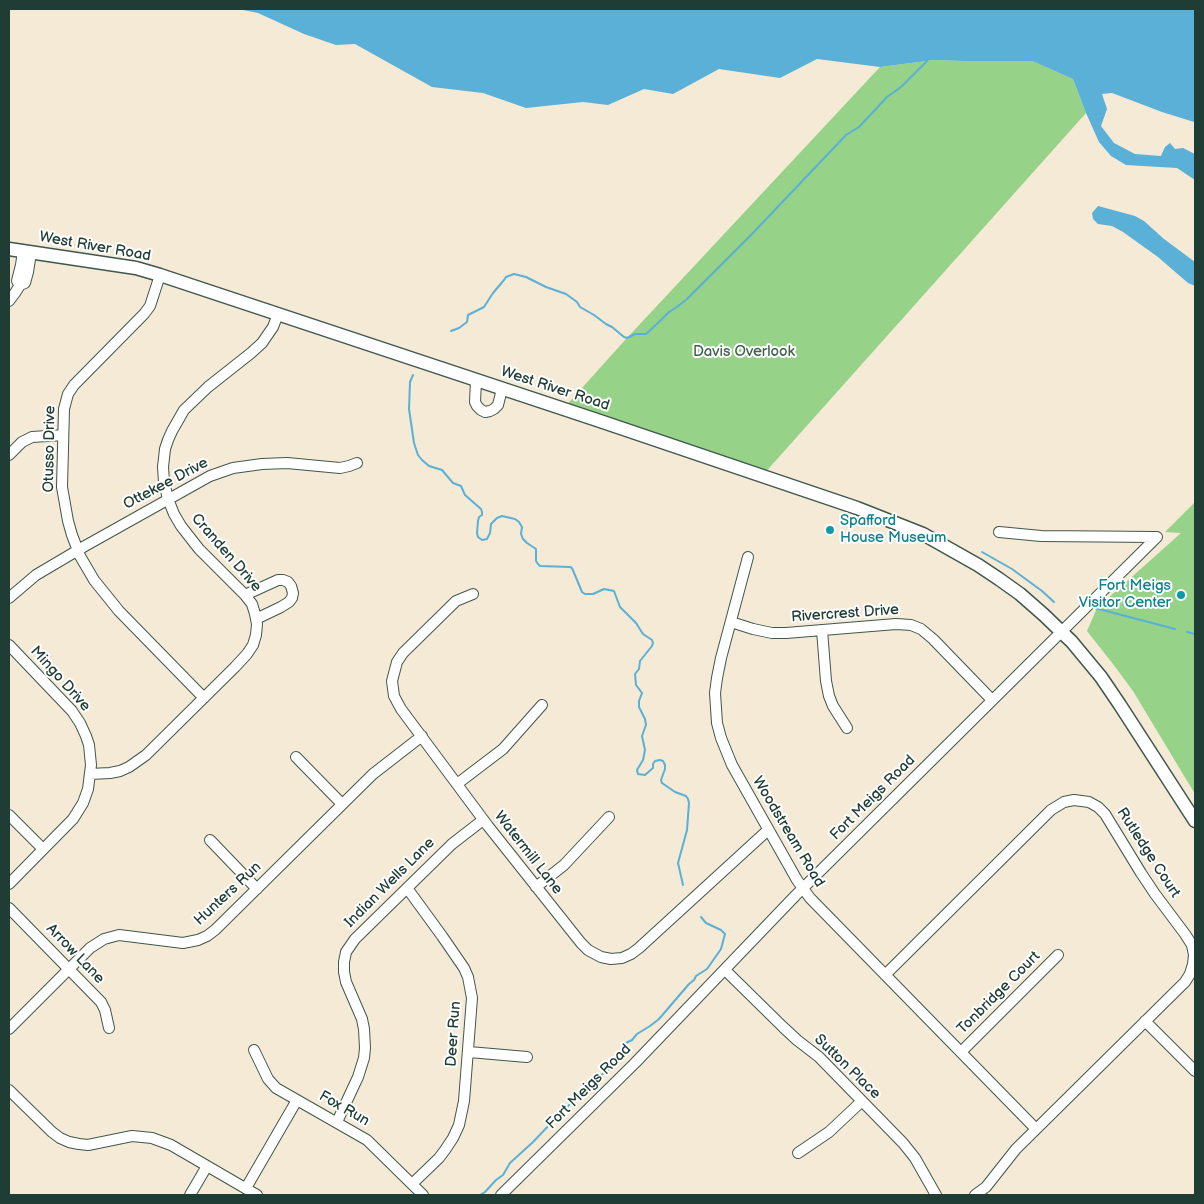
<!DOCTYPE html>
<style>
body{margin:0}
#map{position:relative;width:1204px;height:1204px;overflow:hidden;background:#f4ead5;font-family:"Balsamiq Sans",sans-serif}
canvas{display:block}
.frame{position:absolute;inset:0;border:10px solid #1f3d34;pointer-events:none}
</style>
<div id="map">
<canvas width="1204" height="1204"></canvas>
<div class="frame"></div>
</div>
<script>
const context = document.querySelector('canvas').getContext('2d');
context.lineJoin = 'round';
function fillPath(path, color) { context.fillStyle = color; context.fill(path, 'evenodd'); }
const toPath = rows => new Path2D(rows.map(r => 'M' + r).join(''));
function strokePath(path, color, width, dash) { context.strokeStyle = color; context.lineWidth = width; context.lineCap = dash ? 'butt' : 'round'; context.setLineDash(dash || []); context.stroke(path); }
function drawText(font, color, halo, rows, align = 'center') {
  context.font = font + ' "Balsamiq Sans",sans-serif'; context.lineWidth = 4; context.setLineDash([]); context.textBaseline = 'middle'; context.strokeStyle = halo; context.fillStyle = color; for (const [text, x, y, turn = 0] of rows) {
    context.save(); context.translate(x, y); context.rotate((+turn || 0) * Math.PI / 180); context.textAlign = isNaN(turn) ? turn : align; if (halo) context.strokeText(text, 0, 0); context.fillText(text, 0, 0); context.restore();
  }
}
const green = toPath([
 [934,60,963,61,1032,61,1073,79,1086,113,762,476,563,409,626,339,880,67],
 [1195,502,1195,794,1133,691,1113,664,1087,631,1097,608,1181,533,1165,532]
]);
const water = toPath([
 [238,9,1195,9,1195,125,1194,122,1162,112,1112,93,1102,94,1107,109,1101,126,1114,143,1135,154,1161,156,1165,147,1170,143,1175,149,1183,148,1195,154,1195,180,1177,168,1126,165,1111,156,1099,142,1086,113,1073,79,1032,61,963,61,934,60,880,67,817,59,780,78,719,69,673,94,644,89,608,105,583,102,526,108,483,93,432,87,355,44,336,45,304,34,258,13],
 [1098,206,1135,216,1144,221,1164,239,1195,262,1195,286,1188,283,1158,257,1123,232,1112,226,1098,224,1093,219,1092,213]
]);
const stream = toPath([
 [451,331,459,328,467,322,468,315,484,307,493,293,504,280,506,277,514,274,526,277,546,287,566,294,577,302,580,307,594,315,606,324,612,327,624,337,627,338,635,334,646,334,658,323,669,312,677,307,687,299,752,234,846,135,859,127,887,97,901,87,927,61],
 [413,375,410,382,409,409,414,443,418,455,422,460,429,466,442,470,453,483,461,486,465,495,481,509,482,512,482,515,479,517,478,521,477,533,478,537,482,540,487,539,490,533,491,524,497,518,502,516,515,519,519,522,522,527,521,534,523,539,527,543,536,549,536,561,538,564,540,566,570,567,572,568,582,592,585,594,593,594,604,589,614,591,620,607,636,623,643,634,652,640,653,643,652,646,640,661,639,669,635,674,636,685,642,693,639,701,639,707,645,719,646,725,642,736,645,750,643,760,637,770,638,774,645,775,653,768,653,764,655,761,660,760,663,761,665,765,665,769,661,780,662,783,675,792,686,796,688,799,689,803,687,830,678,863,683,885],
 [982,552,1012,569,1042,591,1054,602],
 [1095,608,1175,629],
 [1187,632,1195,634],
 [480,1195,485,1192,496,1180,503,1175,510,1163,533,1142,553,1121,559,1117,565,1109,577,1097,583,1093,600,1076,612,1067,618,1056,623,1051,624,1044,632,1040,637,1034,650,1026,659,1019,689,984,694,980,696,976,707,969,721,949,725,934,721,930,706,923,701,917]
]);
const minor = toPath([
 [23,251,21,265,17,281,20,285,25,283,28,272,31,253],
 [160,275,150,306,144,314,74,385,68,394,64,409,62,487,68,521,72,535,80,556,94,580,119,611,204,698],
 [9,301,15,293,20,285],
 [476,381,475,402,477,406,481,410,485,412,490,411,494,409,498,405,502,389],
 [9,455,22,442,32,437,63,435],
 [748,557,721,658,717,678,715,693,717,723,721,738,732,765,797,880,810,898,1036,1129],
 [473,594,456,601,403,653,397,662,392,681,394,696,401,709,488,826,581,943,588,950,601,957,611,959,622,958,631,954,639,948,768,830],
 [245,595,278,580,283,580,288,582,291,586,293,593,292,598,289,602,281,607,256,619],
 [9,598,36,575,85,546,210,476,233,468,262,464,287,463,340,468,349,466,357,463],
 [731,622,753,629,772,633,786,633,896,624,911,625,921,629,933,639,992,700],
 [822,630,826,681,829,696,833,706,847,728],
 [9,645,72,711,80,723,86,736,89,745,91,765,88,789,83,803,73,819,9,884],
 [296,757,342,804],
 [90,774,110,773,120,771,129,767,146,755,235,667,247,654,253,645,256,635,257,624,255,614,252,604,245,595,199,549,181,526,174,514,168,499,164,482,163,467,165,449,168,440,172,431,184,410,208,387,251,353,262,343,273,327,278,314],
 [457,784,503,749,542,705],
 [9,815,43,849],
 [210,840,257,889],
 [536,887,564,865,578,850,609,817],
 [407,888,442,936,464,968,468,977,472,998,464,1101,459,1125,453,1138,445,1150,439,1158,412,1184],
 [9,908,101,1002,105,1010,109,1028],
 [725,970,783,1027,797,1040,819,1057,903,1143,915,1158,936,1195],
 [885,975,1051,810,1064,802,1074,800,1089,802,1098,807,1105,814,1141,873,1155,894,1185,934,1192,945,1194,955,1193,964,1190,974,1185,982,1016,1149,986,1187,975,1195],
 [1145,1021,1195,1071],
 [9,1029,90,948,104,939,119,935,183,943,198,940,207,936,215,930,373,774,422,736],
 [254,1050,268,1079,276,1088,367,1140,423,1195],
 [469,1052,527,1057],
 [961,1052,1058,955],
 [9,1090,52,1132,60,1138,69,1142,79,1144,88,1145,132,1136,152,1138,171,1145,257,1195],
 [337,1122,358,1077,364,1058,365,1048,364,1029,362,1019,346,982,344,972,344,962,346,952,355,939,452,844,483,820],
 [798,1153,829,1132,862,1101],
 [246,1188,297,1100],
 [190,1195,207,1166],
 [501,1195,635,1063,796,895,1157,537,1041,536,999,532]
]);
const major = toPath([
 [9,249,136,268,160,275,597,420,857,508,923,534,978,565,999,579,1020,594,1044,615,1072,642,1101,677,1120,705,1195,821]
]);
const markers = [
 [830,530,5,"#0f9aa8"],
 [1181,595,5,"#0f9aa8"]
];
const streetNames = [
 ["West River Road",95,247,10],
 ["West River Road",555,389,18],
 ["Otusso Drive",50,449,-89],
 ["Ottekee Drive",166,484,-28],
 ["Cranden Drive",226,553,49],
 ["Rivercrest Drive",845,614,-4],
 ["Mingo Drive",60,679,48],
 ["Fort Meigs Road",873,798,-45],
 ["Woodstream Road",788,832,59],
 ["Watermill Lane",528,853,52],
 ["Rutledge Court",1148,853,57],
 ["Indian Wells Lane",390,883,-45],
 ["Hunters Run",228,894,-43],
 ["Arrow Lane",75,954,46],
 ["Tonbridge Court",999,993,-45],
 ["Deer Run",454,1034,-86],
 ["Sutton Place",847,1067,44],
 ["Fort Meigs Road",589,1087,-45],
 ["Fox Run",344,1109,30]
];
const parkNames = [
 ["Davis Overlook",744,352]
];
const cultureNames = [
 ["Spafford",840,521],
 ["House Museum",840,538],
 ["Fort Meigs",1171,586,"right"],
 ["Visitor Center",1171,603,"right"]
];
fillPath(green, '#96d287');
fillPath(water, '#5ab0d6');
strokePath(stream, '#5ab0d6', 2);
strokePath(minor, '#3f574c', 12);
strokePath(major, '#3f574c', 15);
strokePath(minor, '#fff', 10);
strokePath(major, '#fff', 12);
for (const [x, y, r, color] of markers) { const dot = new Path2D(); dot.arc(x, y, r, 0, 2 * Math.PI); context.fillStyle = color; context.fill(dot); strokePath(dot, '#fff', 2); }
drawText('15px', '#1f3d34', '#fff', streetNames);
drawText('15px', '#3d6249', '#fff', parkNames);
drawText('15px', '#0d838f', '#fff', cultureNames, 'left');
</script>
